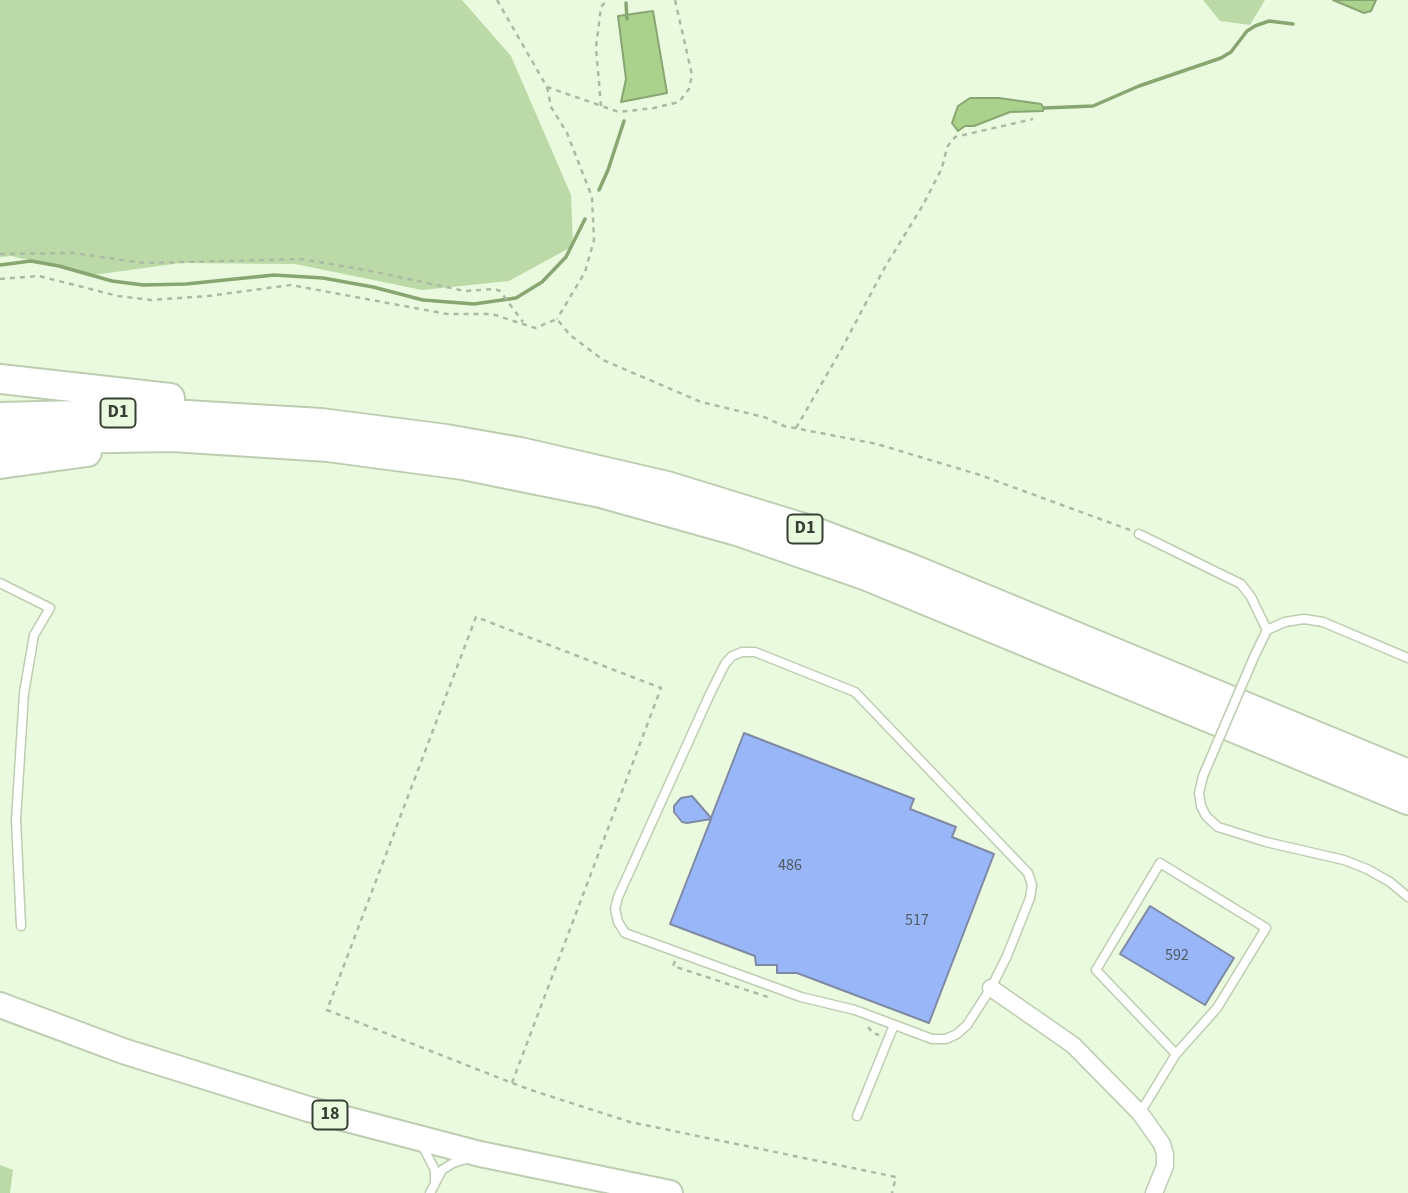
<!DOCTYPE html>
<style>
body{margin:0}
canvas{display:block;background:#e9fade}
</style>
<canvas width="1408" height="1193"></canvas>
<script>
const context = document.querySelector('canvas').getContext('2d');
context.lineJoin = 'round';
function fillPath(path, color) { context.fillStyle = color; context.fill(path, 'evenodd'); }
const toPath = rows => new Path2D(rows.map(r => 'M' + r).join(''));
function strokePath(path, color, width, dash) { context.strokeStyle = color; context.lineWidth = width; context.lineCap = dash ? 'butt' : 'round'; context.setLineDash(dash || []); context.stroke(path); }
function drawText(font, color, halo, rows, align = 'center') {
  context.font = font + ' "Source Sans 3",sans-serif'; context.lineWidth = 5; context.setLineDash([]); context.textBaseline = 'middle'; context.strokeStyle = halo; context.fillStyle = color; for (const [text, x, y, turn = 0] of rows) {
    context.save(); context.translate(x, y); context.rotate((+turn || 0) * Math.PI / 180); context.textAlign = isNaN(turn) ? turn : align; if (halo) context.strokeText(text, 0, 0); context.fillText(text, 0, 0); context.restore();
  }
}
const green = toPath([
 [0,0,462,0,511,56,571,195,573,246,509,281,422,290,295,264,181,263,93,275,11,256,0,257],
 [1203,0,1265,0,1250,25,1220,21],
 [0,1165,13,1170,10,1193,0,1193]
]);
const water = toPath([
 [1333,0,1376,0,1371,11,1364,13,1333,0],
 [653,11,667,93,621,102,626,79,618,16,653,11],
 [970,98,999,98,1041,104,1044,108,1043,111,1010,112,974,126,965,126,958,131,952,123,958,106,970,98]
]);
const stream = toPath([
 [626,3,627,19],
 [1044,108,1093,106,1139,86,1221,58,1231,52,1247,31,1255,26,1269,21,1293,24],
 [599,190,608,170,624,121],
 [0,265,31,261,59,266,112,281,143,285,186,284,274,275,323,278,373,287,423,300,474,304,516,298,542,282,566,257,585,219]
]);
const building = toPath([
 [744,733,914,799,910,809,956,827,952,837,994,854,929,1023,797,973,777,973,777,965,756,965,755,956,670,924,711,819,687,823,682,822,674,812,674,806,681,798,692,796,711,818,744,733],
 [1150,906,1234,958,1205,1005,1120,954,1150,906]
]);
const path = toPath([
 [497,0,547,87,619,112,654,108,679,102,689,89,692,75,675,0],
 [547,87,551,107,567,133,592,197,594,240,585,272,557,319],
 [601,106,596,48,601,7,607,0],
 [0,254,73,253,144,263,301,259,371,271,465,291,494,289,500,291,523,322],
 [0,279,39,276,118,296,151,300,208,296,291,285,447,314,492,314,535,328,557,319,570,335,603,360,701,402,764,417,784,426,877,444,980,475,1130,530],
 [796,428,841,350,885,267,923,205,942,168,947,147,955,137,1033,119],
 [675,961,673,966,768,997],
 [868,1027,873,1033,879,1035],
 [512,1083,661,688,476,617,327,1010,512,1083,534,1091,630,1122,896,1177,892,1193]
]);
const service = toPath([
 [1139,534,1241,584,1251,597,1267,630],
 [0,583,50,608,34,635,24,693,16,820,21,926],
 [742,652,755,652,855,692,1028,873,1032,885,1030,898,1007,956,991,988,967,1025,957,1034,946,1039,932,1039,855,1010,801,997,625,933,618,922,615,909,618,897,710,694,725,664,732,656,742,652],
 [1254,657,1267,630,1285,622,1304,619,1323,622,1408,658],
 [1203,776,1199,793,1201,806,1206,816,1218,827,1266,842,1344,860,1367,869,1390,882,1408,897],
 [1140,1113,1176,1054,1217,1008,1266,928,1160,863,1096,970,1176,1054],
 [857,1116,894,1025],
 [422,1145,435,1170,435,1181],
 [430,1193,442,1170,453,1163,470,1158]
]);
const minor = toPath([
 [991,988,1073,1045,1140,1113,1162,1144,1165,1154,1165,1166,1154,1193]
]);
const primary = toPath([
 [0,1005,123,1051,308,1109,480,1154,670,1193]
]);
const motorway = toPath([
 [0,379,170,398],
 [0,417,153,413,321,423,446,439,520,452,667,486,810,530,910,568,1408,774],
 [0,440,172,437,328,447,463,465,601,493,737,531,867,576,1408,800],
 [0,464,87,452]
]);
const serviceBridge = toPath([
 [1203,776,1254,657]
]);
const numberNames = [
 ["486",790,866],
 ["517",917,921],
 ["592",1177,956]
];
const shields = [
 [118,413,35],
 [805,529,35],
 [330,1115,35]
];
const shieldNames = [
 ["D1",118,413],
 ["D1",805,529],
 ["18",330,1115]
];
fillPath(green, '#bcdaa7');
fillPath(water, '#aad28d');
strokePath(water, '#88a672', 2);
strokePath(stream, '#88a672', 3.5);
fillPath(building, '#99b6f9');
strokePath(building, '#7e8aa3', 2);
strokePath(service, '#bdcdb2', 11);
strokePath(minor, '#bdcdb2', 19);
strokePath(primary, '#bdcdb2', 28);
strokePath(motorway, '#bdcdb2', 32);
strokePath(path, '#acbaa3', 2.5, [5, 5]);
strokePath(service, '#fff', 8);
strokePath(minor, '#fff', 16);
strokePath(primary, '#fff', 24);
strokePath(motorway, '#fff', 28);
strokePath(serviceBridge, '#bdcdb2', 11, []);
strokePath(serviceBridge, '#fff', 8);
drawText('16px', '#505c64', null, numberNames);
for (const [x, y, w] of shields) { const box = new Path2D(); box.roundRect(x - w / 2, y - 14.5, w, 29, 5); context.fillStyle = '#e9fade'; context.fill(box); strokePath(box, '#373e33', 2); }
drawText('bold 18px', '#373e33', null, shieldNames);
</script>
